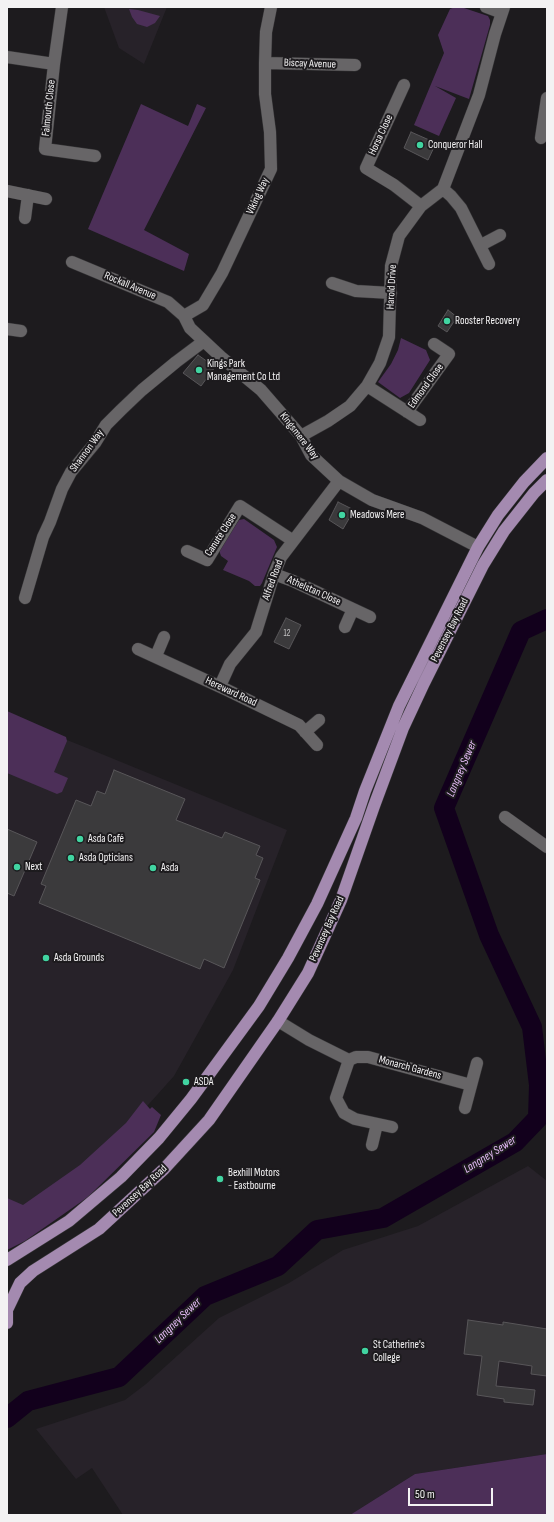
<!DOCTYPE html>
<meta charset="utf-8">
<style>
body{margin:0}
#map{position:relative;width:554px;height:1522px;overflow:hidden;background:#1d1b1e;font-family:"Sofia Sans Condensed",sans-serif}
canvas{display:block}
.frame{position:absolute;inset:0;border:8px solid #f3f2f3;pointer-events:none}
.scale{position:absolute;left:408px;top:1488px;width:85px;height:18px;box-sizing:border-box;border:2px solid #f3f2f3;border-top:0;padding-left:5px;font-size:12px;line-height:14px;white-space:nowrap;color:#f3f2f3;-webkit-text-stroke:3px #1d1b1e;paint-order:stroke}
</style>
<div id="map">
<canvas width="554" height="1522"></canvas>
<div class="frame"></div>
<div class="scale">50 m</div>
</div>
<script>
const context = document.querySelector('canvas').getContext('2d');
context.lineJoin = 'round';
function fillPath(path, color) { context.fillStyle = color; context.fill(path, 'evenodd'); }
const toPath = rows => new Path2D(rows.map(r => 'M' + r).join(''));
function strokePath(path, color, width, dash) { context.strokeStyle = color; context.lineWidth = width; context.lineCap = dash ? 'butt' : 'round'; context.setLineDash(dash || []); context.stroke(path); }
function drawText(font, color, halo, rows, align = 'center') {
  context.font = font + ' "Sofia Sans Condensed",sans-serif'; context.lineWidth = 4; context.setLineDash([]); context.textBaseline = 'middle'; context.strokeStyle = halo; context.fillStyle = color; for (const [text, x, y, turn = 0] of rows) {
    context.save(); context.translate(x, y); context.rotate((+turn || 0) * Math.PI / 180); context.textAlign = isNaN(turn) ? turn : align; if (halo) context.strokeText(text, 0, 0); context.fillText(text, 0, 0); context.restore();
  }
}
const built = toPath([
 [104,7,167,7,144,64,119,48],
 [7,716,87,748,287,830,233,970,174,1076,115,1142,7,1219],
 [528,1166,547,1181,547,1454,415,1474,350,1515,123,1515,92,1468,76,1479,36,1429,125,1400,146,1384,219,1318,289,1283,343,1250,418,1226]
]);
const green = toPath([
 [455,7,461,7,488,16,490,20,490,25,469,99,435,86,456,98,439,136,414,125,444,53,438,35,450,9],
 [129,9,138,10,160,16,155,23,147,27,137,24,132,17],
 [141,104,188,126,197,104,206,108,144,230,189,254,184,271,88,229],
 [401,338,426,350,430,360,409,393,400,398,378,382,391,364,398,350],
 [244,519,274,540,277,547,262,583,260,586,255,586,249,581,223,570,228,561,221,556,219,550,239,520],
 [7,711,66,737,67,741,54,772,68,778,62,792,57,794,7,773],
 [143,1101,150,1109,152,1107,161,1115,154,1132,88,1197,25,1241,7,1250,7,1198,23,1205,80,1165,126,1123],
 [547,1454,547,1515,350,1515,415,1474]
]);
const river = toPath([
 [7,1418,28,1401,119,1377,205,1296,278,1266,317,1230,383,1218,515,1142,538,1118,539,1085,532,1027,489,935,444,808,521,631,547,619]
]);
const building = toPath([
 [411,132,436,143,428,160,404,148,411,132],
 [448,310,457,317,447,332,438,326,448,310],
 [198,355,215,367,201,386,183,373,198,355],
 [338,502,354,510,343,529,329,520,338,502],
 [286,618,301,625,289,649,274,642,286,618],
 [114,770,185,799,176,820,222,838,225,832,260,846,256,855,263,858,255,878,260,880,224,968,204,959,200,969,39,903,46,886,41,884,76,800,91,806,97,791,105,794,114,770],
 [7,829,37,842,14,896,7,893,7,829],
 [468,1320,503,1325,503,1322,547,1329,547,1376,531,1374,532,1366,499,1361,496,1386,535,1390,533,1405,504,1402,504,1399,477,1395,482,1356,464,1354,468,1320]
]);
const street = toPath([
 [62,7,54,64,45,149,95,156],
 [486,7,502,13],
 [7,57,54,64],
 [265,63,355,65],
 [404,85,366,168,394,185,421,206],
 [541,138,547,98],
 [443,189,451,196,461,208,489,264],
 [7,191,46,199],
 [25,218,28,195],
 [481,245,500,235],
 [72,262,168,302,184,316,190,328,221,357,261,390,301,436,311,455,339,481,372,500,422,518,478,547],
 [332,283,356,291,391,293],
 [184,316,203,305,222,273,271,169,270,132,265,94,265,63,266,32,271,7],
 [7,329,21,331],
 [367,386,420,420],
 [407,412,449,354,434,344],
 [301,436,328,421,350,406,367,386,380,363,389,337,391,266,399,236,421,206,443,189,479,95,495,34,504,7],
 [187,551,207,560,240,506,292,540],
 [274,574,293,581,370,617],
 [25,598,43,537,50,522,62,489,71,472,95,443,106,425,121,410,142,390,176,362,204,341],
 [345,627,353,609],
 [138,649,225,689,299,725,317,745],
 [156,656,164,637],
 [220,686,230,664,256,632,274,574,281,557,339,481],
 [305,732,319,720],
 [505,817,547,847],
 [278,1021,309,1040,349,1060,356,1057,368,1057,471,1085],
 [349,1060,336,1098,344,1113,355,1119,392,1127],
 [465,1108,477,1063],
 [372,1145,377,1124]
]);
const primary = toPath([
 [7,1260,69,1221,121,1177,159,1138,191,1099,259,1006,288,958,317,904,356,818,365,791,399,706,478,547,498,515,524,482,547,458],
 [7,1305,7,1323],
 [8,1308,20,1283,33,1271,99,1229,164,1169,209,1120,278,1021,308,973,341,900,374,806,403,728,424,683,483,565,504,531,534,493,547,480]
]);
const markers = [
 [420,145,4,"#41d4a1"],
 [447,321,4,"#41d4a1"],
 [199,370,4,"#41d4a1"],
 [342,515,4,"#41d4a1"],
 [80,839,4,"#41d4a1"],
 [71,858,4,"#41d4a1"],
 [17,867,4,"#41d4a1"],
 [153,868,4,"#41d4a1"],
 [46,958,4,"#41d4a1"],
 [186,1082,4,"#41d4a1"],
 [220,1179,4,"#41d4a1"],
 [365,1351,4,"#41d4a1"]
];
const numberNames = [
 ["12",287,634]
];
const streetNames = [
 ["Biscay Avenue",310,64,2],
 ["Falmouth Close",49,108,-84],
 ["Horsa Close",381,135,-65],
 ["Viking Way",258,196,-65],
 ["Rockall Avenue",130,286,23],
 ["Harold Drive",392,287,-87],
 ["Edmond Close",426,386,-54],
 ["Kingsmere Way",299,436,52],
 ["Shannon Way",87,451,-54],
 ["Canute Close",221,535,-57],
 ["Alfred Road",273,580,-70],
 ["Athelstan Close",314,591,24],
 ["Pevensey Bay Road",450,630,-63],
 ["Hereward Road",231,692,25],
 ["Pevensey Bay Road",327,929,-66],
 ["Monarch Gardens",410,1068,15],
 ["Pevensey Bay Road",140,1191,-43]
];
const poiNames = [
 ["Conqueror Hall",428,145],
 ["Rooster Recovery",455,321],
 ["Kings Park",207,364],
 ["Management Co Ltd",207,377],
 ["Meadows Mere",350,515],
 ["Asda Café",88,839],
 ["Asda Opticians",79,858],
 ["Next",25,867],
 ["Asda",161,868],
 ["Asda Grounds",54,958],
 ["ASDA",194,1082],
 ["Bexhill Motors",228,1173],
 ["- Eastbourne",228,1186],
 ["St Catherine's",373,1345],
 ["College",373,1358]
];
const waterNames = [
 ["Langney Sewer",462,769,-67],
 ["Langney Sewer",490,1155,-32],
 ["Langney Sewer",178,1321,-44]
];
fillPath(built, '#272229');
fillPath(green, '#4c2f58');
strokePath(river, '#12001c', 20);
fillPath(building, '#3b3a3c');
strokePath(building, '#585659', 1);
strokePath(street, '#363537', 13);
strokePath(primary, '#363537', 13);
strokePath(street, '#676567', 12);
strokePath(primary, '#a48ab0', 12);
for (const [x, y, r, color] of markers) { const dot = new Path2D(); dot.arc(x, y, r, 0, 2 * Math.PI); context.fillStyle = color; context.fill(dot); strokePath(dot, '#1d1b1e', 1.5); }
drawText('9px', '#c5c4c5', null, numberNames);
drawText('11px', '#f3f2f3', '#1d1b1e', streetNames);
drawText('11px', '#f3f2f3', '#1d1b1e', poiNames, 'left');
drawText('italic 12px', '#e7bdf9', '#1d1b1e', waterNames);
</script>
